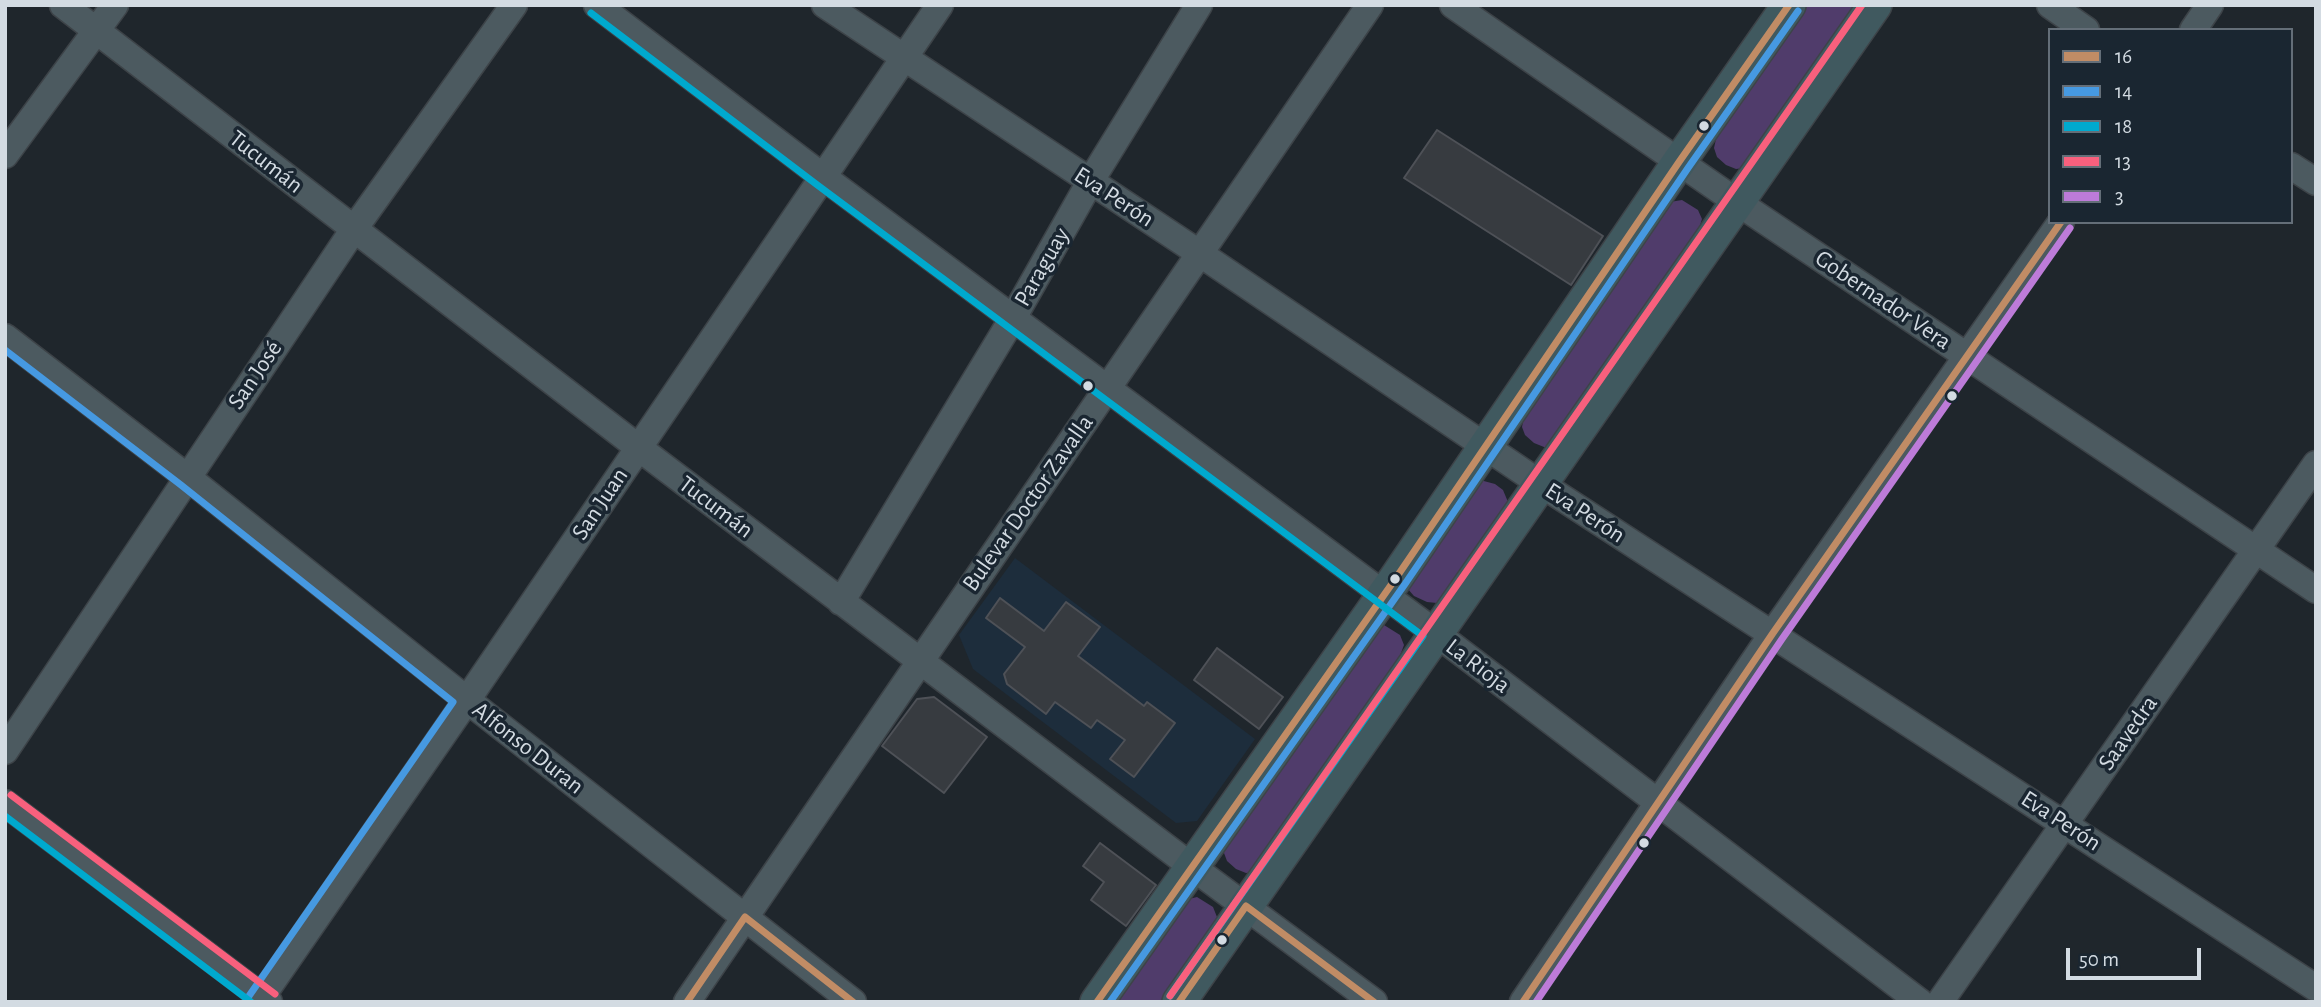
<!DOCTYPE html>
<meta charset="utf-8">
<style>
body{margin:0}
#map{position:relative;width:2321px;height:1007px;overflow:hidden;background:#1f262c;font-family:"Alegreya Sans",sans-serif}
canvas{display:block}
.frame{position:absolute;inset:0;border:7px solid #d3dbe2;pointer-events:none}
.legend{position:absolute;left:2048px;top:28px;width:245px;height:196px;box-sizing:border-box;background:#1a2631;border:2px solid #646e78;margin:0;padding:9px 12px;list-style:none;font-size:21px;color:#d3dbe2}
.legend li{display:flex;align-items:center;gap:14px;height:35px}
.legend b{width:35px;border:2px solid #646e78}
.scale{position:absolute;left:2066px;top:948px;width:135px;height:32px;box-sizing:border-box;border:4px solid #d3dbe2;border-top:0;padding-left:9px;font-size:21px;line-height:24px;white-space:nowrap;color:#d3dbe2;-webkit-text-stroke:5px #1a2631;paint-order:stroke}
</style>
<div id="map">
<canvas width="2321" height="1007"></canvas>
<div class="frame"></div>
<ul class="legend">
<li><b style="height:9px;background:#c18c65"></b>16</li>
<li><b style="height:9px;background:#4699e1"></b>14</li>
<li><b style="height:9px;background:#00a9ce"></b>18</li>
<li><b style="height:9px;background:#f8607d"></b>13</li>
<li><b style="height:9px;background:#bd7bd9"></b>3</li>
</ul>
<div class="scale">50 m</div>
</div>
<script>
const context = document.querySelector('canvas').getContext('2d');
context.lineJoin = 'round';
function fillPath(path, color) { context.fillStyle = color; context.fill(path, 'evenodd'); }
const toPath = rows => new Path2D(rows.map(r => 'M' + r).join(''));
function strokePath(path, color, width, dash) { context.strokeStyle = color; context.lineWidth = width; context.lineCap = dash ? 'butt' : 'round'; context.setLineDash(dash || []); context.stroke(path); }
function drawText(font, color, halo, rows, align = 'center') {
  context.font = font + ' "Alegreya Sans",sans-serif'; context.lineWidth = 7; context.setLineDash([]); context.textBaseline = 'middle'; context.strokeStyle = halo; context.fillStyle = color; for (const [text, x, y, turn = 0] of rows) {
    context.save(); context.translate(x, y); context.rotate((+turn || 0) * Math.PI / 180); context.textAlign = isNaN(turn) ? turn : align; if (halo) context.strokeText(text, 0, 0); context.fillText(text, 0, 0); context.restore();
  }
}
const built = toPath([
 [1015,558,1255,739,1197,821,1176,823,973,669,959,635]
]);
const green = toPath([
 [1804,5,1855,5,1744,168,1736,169,1726,165,1717,157,1714,148,1716,139],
 [1682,200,1698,210,1702,219,1697,235,1552,447,1544,447,1534,443,1525,435,1522,427,1524,417,1670,202],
 [1480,480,1495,484,1503,490,1508,502,1503,514,1445,595,1437,603,1427,602,1414,596,1407,588],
 [1384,625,1400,635,1404,645,1398,661,1254,872,1246,873,1236,869,1227,861,1224,853,1225,843,1372,628],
 [1197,897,1213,907,1217,917,1212,933,1165,1002,1114,1002,1185,900]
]);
const building = toPath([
 [1437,130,1603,236,1571,285,1404,178,1437,130],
 [1000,598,1044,631,1066,602,1100,627,1078,656,1144,706,1147,702,1175,723,1134,777,1110,759,1125,740,1097,720,1091,728,1055,702,1046,714,1007,684,1004,674,1025,647,986,618,1000,598],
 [1217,648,1283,697,1259,729,1194,680,1217,648],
 [934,697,987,737,944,793,882,746,917,699,934,697],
 [1100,843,1156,885,1126,926,1091,900,1104,882,1083,866,1100,843]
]);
const minor = toPath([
 [63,5,639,448,1191,866,1374,1002],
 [597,5,822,176,1437,634,1920,1002],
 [825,5,1199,253,1541,484,2316,988],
 [1453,5,1737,202,2316,590],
 [2050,5,2086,30],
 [2193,30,2210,5],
 [5,155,115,5],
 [2291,166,2316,182],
 [5,337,187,477,467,700,853,1002],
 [841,602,1013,318,1090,182,1199,5],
 [5,751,354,229,514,5],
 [5,803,269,1002],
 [258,1002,467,700,940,5],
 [687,1002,1370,5],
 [1523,1002,1773,633,2061,222],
 [1940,1002,2316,464]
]);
const major = toPath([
 [1097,1002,1396,578,1679,162,1789,5],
 [1179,1002,1875,5]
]);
const bus1 = toPath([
 [687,1002,745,917,853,1002],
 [1097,1002,1396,578,1679,162,1789,5],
 [1179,1002,1246,906,1374,1002],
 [1523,1002,1773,633,2061,222]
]);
const bus2 = toPath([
 [5,350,181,485,453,702,249,996],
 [1110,1002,1405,584,1688,168,1798,11]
]);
const bus3 = toPath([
 [591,13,816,184,1423,636,1170,996],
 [5,816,251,1002]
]);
const bus4 = toPath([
 [11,795,275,994],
 [1170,996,1862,5]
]);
const bus5 = toPath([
 [1536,1002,1782,639,2070,228]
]);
const markers = [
 [1704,126,6,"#d3dbe2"],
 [1088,386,6,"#d3dbe2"],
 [1952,396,6,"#d3dbe2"],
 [1395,579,6,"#d3dbe2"],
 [1644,843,6,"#d3dbe2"],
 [1222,940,6,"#d3dbe2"]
];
const streetNames = [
 ["Tucumán",266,162,38],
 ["Eva Perón",1114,197,33],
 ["Paraguay",1042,267,-60],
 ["Gobernador Vera",1883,300,34],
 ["San José",255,375,-56],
 ["Bulevar Doctor Zavalla",1028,503,-55],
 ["San Juan",600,504,-56],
 ["Tucumán",716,507,37],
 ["Eva Perón",1585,513,33],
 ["La Rioja",1478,666,37],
 ["Saavedra",2128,733,-55],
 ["Alfonso Duran",528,748,38],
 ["Eva Perón",2061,821,33]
];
fillPath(built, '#1d2d3c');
fillPath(green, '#503c6b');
fillPath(building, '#373b40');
strokePath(building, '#4e5157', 2);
strokePath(minor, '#3d4348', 29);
strokePath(major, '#3d4348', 36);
strokePath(minor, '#4c5a60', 26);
strokePath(major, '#40595f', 33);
strokePath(bus1, '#c18c65', 7);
strokePath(bus2, '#4699e1', 7);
strokePath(bus3, '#00a9ce', 7);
strokePath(bus4, '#f8607d', 7);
strokePath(bus5, '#bd7bd9', 7);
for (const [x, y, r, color] of markers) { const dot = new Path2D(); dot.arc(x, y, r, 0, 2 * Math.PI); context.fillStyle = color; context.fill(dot); strokePath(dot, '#1a2631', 2.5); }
drawText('24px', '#d3dbe2', '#1a2631', streetNames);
</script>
